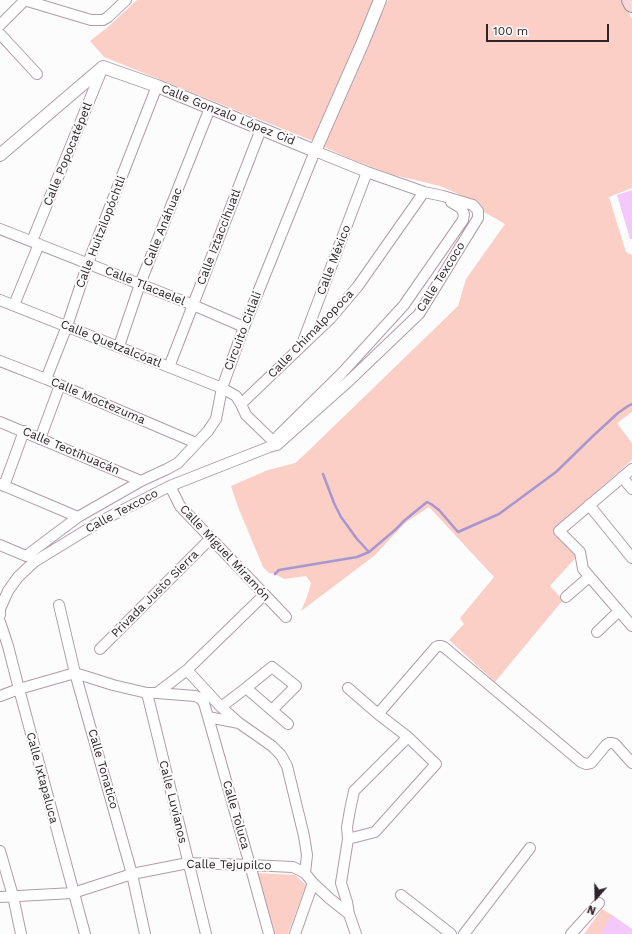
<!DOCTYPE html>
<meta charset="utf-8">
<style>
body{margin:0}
#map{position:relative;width:632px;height:934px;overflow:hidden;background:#fcfcfc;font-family:"Work Sans",sans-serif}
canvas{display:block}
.north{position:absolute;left:576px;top:878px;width:40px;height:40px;-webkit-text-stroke:3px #fcfcfc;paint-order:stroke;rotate:200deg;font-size:11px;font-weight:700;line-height:16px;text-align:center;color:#2d2328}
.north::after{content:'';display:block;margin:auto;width:14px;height:18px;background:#2d2328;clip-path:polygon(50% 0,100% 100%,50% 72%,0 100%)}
.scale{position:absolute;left:486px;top:24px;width:123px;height:18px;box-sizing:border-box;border:2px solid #2d2328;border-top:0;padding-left:5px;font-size:12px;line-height:14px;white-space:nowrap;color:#2d2328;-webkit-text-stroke:3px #fcfcfc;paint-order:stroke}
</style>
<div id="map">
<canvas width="632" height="934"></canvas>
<div class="north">N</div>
<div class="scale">100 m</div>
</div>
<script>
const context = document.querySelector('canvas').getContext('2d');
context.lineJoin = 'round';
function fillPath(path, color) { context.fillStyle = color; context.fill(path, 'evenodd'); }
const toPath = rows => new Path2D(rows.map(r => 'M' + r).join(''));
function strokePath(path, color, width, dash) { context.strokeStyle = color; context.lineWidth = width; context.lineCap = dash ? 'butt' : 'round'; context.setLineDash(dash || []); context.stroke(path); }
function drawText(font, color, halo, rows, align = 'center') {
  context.font = font + ' "Work Sans",sans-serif'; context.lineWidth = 4; context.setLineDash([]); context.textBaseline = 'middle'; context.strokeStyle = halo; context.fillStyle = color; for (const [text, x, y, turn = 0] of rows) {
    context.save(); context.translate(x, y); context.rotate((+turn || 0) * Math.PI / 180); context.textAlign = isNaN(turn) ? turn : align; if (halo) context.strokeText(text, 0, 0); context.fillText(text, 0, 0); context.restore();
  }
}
const green = toPath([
 [137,0,375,0,313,141,104,57,90,41,108,27],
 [388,0,622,0,632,19,632,188,609,197,626,252,632,255,632,412,617,423,632,443,632,460,554,529,579,554,550,586,563,600,495,682,449,640,464,624,460,618,494,577,429,507,405,523,374,556,301,611,307,597,311,583,306,576,284,579,275,574,269,573,263,567,238,507,231,486,268,470,295,463,303,456,458,306,466,279,505,224,484,212,477,202,440,186,394,175,353,160,322,146],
 [257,873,295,875,306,885,288,934,274,934],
 [602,909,612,915,632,934,584,934]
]);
const stream = toPath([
 [323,474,334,503,341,517,357,539,369,552],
 [275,574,279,570,357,557,369,552,395,530,405,520,427,502,431,504,439,510,458,532,499,514,556,472,593,436,618,413,628,406,632,404]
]);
const building = toPath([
 [632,190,632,239,630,239,617,195],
 [612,915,632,929,632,934,600,934]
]);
const minor = toPath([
 [24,0,91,20,103,20,108,17,126,0],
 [0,25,25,0],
 [0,34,37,74],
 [0,229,193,305,244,327],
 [32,241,103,67],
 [0,300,222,388,236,396,241,404],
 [14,305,39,244],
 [302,344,367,172],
 [119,346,140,284,210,108],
 [0,361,46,379,196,443],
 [169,367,261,129],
 [46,379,67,326,88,263,157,86],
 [0,422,141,481],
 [278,436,342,373,404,305,463,220,464,214,461,208,451,202],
 [40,439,60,385],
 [277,445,246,415,241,404,331,318,358,286,424,192],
 [632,469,559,531,580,552,583,569,632,626],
 [622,477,632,489],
 [0,484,78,517],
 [4,486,24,431],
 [170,486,180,506,286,617],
 [589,505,632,558],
 [0,545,26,556,78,517,141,481,167,469,178,463,208,431,216,419,222,388,244,327,315,151,367,172,424,192,443,196,473,205,478,211,478,218,419,314,350,380,277,445,269,447,170,486,101,521,34,562,18,577,8,591,0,609,0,615],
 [566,597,589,577],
 [59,605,75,673,132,874,145,934],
 [0,622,8,646,19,689,85,934],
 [597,632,619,611],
 [100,649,211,538],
 [187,670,221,707,239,723,272,746,281,755,287,766,304,836,307,855,305,873],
 [246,688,288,724],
 [348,688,378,714,408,737,436,764,375,832,348,839],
 [147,693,206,934],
 [157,693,187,670,264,595],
 [0,696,19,689,75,673,113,685,147,693,157,693,195,696,200,698,204,703,208,717,250,865,269,934],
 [221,707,246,688,272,667,296,686,272,710],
 [378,714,436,647,438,646,441,646,444,647,581,762,586,764,591,763,606,745,609,743,612,743,615,744,632,763],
 [208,717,239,723],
 [0,851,13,896,21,934],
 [401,895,451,934],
 [0,897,73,893,132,874,188,863,250,865,293,867,305,873,313,883,329,898,349,914],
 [295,934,313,883],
 [356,934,349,914,347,902,341,883,348,839,347,827,350,810,354,791,408,737],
 [464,934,530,848],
 [571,934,599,903]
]);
const tertiary = toPath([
 [0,155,103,67,157,86,315,151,363,42,380,0]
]);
const primary = toPath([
 [630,0,632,4]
]);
const streetNames = [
 ["Calle Gonzalo López Cid",228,115,22],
 ["Calle Popocatépetl",68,154,-68],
 ["Calle Anáhuac",163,227,-68],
 ["Calle Huitzilopóchtli",101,232,-69],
 ["Calle Iztaccíhuatl",219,237,-69],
 ["Calle México",334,260,-69],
 ["Calle Texcoco",441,277,-58],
 ["Calle Tlacaelel",145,286,22],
 ["Circuito Citlali",243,331,-69],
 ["Calle Chimalpopoca",311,334,-46],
 ["Calle Quetzalcóatl",111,344,22],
 ["Calle Moctezuma",98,401,23],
 ["Calle Teotihuacán",71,451,23],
 ["Calle Texcoco",122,511,-28],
 ["Calle Miguel Miramón",225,553,47],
 ["Privada Justo Sierra",155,594,-45],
 ["Calle Tonatico",103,769,74],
 ["Calle Ixtapaluca",42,778,75],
 ["Calle Luvianos",173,802,76],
 ["Calle Toluca",236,815,74],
 ["Calle Tejupilco",229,865,1]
];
fillPath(green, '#fbcfc5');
strokePath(stream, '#a796d0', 2.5);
fillPath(building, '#f5c8fc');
strokePath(minor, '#b49ba8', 12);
strokePath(tertiary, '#b49ba8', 14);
strokePath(primary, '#af888e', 18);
strokePath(minor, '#fff', 10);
strokePath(tertiary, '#fff', 12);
strokePath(primary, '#f9d8dc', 16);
drawText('12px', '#2d2328', '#fcfcfc', streetNames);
</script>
